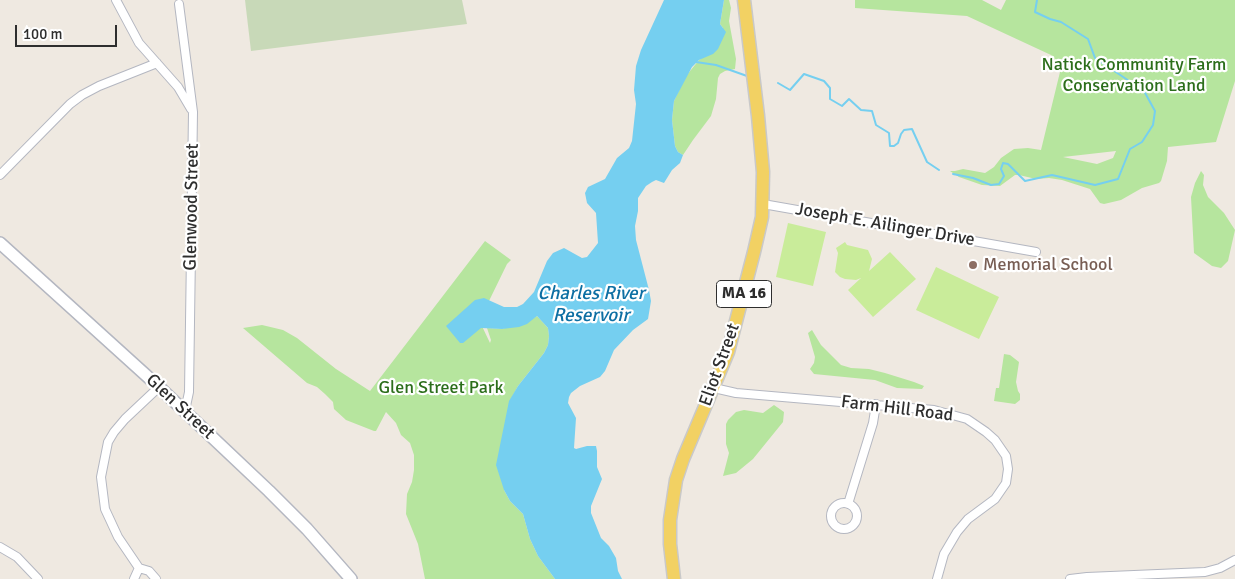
<!DOCTYPE html>
<style>
body{margin:0}
#map{position:relative;width:1235px;height:579px;overflow:hidden;background:#efe9e1;font-family:Signika,sans-serif}
canvas{display:block}
.scale{position:absolute;left:15px;top:25px;width:102px;height:22px;box-sizing:border-box;border:2px solid #2e2e2e;border-top:0;padding-left:6px;font-size:15px;line-height:18px;white-space:nowrap;color:#2e2e2e;-webkit-text-stroke:4px #fff;paint-order:stroke}
</style>
<div id="map">
<canvas width="1235" height="579"></canvas>
<div class="scale">100 m</div>
</div>
<script>
const context = document.querySelector('canvas').getContext('2d');
context.lineJoin = 'round';
function fillPath(path, color) { context.fillStyle = color; context.fill(path, 'evenodd'); }
const toPath = rows => new Path2D(rows.map(r => 'M' + r).join(''));
function strokePath(path, color, width, dash) { context.strokeStyle = color; context.lineWidth = width; context.lineCap = dash ? 'butt' : 'round'; context.setLineDash(dash || []); context.stroke(path); }
function drawText(font, color, halo, rows, align = 'center') {
  context.font = font + ' Signika,sans-serif'; context.lineWidth = 4.5; context.setLineDash([]); context.textBaseline = 'middle'; context.strokeStyle = halo; context.fillStyle = color; for (const [text, x, y, turn = 0] of rows) {
    context.save(); context.translate(x, y); context.rotate((+turn || 0) * Math.PI / 180); context.textAlign = isNaN(turn) ? turn : align; if (halo) context.strokeText(text, 0, 0); context.fillText(text, 0, 0); context.restore();
  }
}
const green = toPath([
 [724,0,729,0,731,8,729,21,736,59,735,69,725,71,720,74,718,78,716,99,711,116,693,140,683,155,678,152,675,146,672,120,674,101,686,76,699,60,705,56,723,28,720,24],
 [855,0,982,0,1001,10,1006,0,1235,0,1235,81,1216,142,1168,147,1167,161,1161,181,1159,183,1142,188,1121,200,1104,204,1100,203,1090,189,1062,180,1049,178,1036,179,1019,175,1015,175,1000,186,982,185,959,177,950,171,955,171,963,169,985,173,994,167,1001,158,1014,149,1028,148,1041,150,1060,72,1051,55,967,16,855,8],
 [1116,151,1113,158,1097,164,1063,157],
 [1201,171,1204,175,1203,185,1208,197,1224,213,1235,230,1228,261,1221,268,1212,266,1194,253,1191,197,1195,183],
 [485,241,511,260,507,264,488,303,480,322,490,343,491,340,487,328,502,329,532,319,537,316,548,328,549,336,548,345,544,353,518,386,510,401,504,490,510,501,523,514,530,539,538,556,555,579,425,579,418,544,406,514,407,494,412,482,414,470,414,455,410,443,401,435,396,423,386,412,376,431,374,431,346,420,334,409,333,402,325,394,317,387,307,383,243,328,262,325,283,330,297,338,336,369,370,391],
 [812,330,821,345,841,365,851,368,869,369,885,373,914,382,924,386,922,389,897,388,875,380,814,374,810,369,814,363,815,357,808,333],
 [1004,354,1010,355,1019,362,1016,382,1018,391,1020,394,1020,400,1015,404,994,401,996,388,999,388],
 [774,405,784,412,783,422,753,459,736,473,723,476,729,453,726,444,726,424,728,420,736,412,744,410,763,413]
]);
const cemetery = toPath([
 [245,0,462,0,467,24,251,51]
]);
const pitch = toPath([
 [788,223,826,232,813,286,776,277],
 [845,242,847,245,868,250,872,259,869,271,890,252,916,279,873,317,848,290,861,278,856,280,845,279,840,277,835,272,838,253,836,248],
 [936,267,999,297,979,339,916,310]
]);
const water = toPath([
 [664,0,724,0,720,24,726,32,718,49,713,54,699,60,692,67,674,101,672,120,675,146,678,152,683,155,680,163,672,170,664,183,656,180,652,182,646,186,638,198,638,211,635,226,636,240,649,290,651,301,648,319,633,330,614,350,605,371,600,377,580,386,571,393,569,397,568,403,576,418,574,448,576,449,587,446,596,446,597,451,597,467,602,479,591,506,591,513,601,538,609,546,616,558,618,571,622,579,555,579,538,556,530,539,523,514,510,501,504,490,496,465,509,401,518,386,544,353,548,345,549,336,548,328,537,316,527,324,519,327,502,329,481,328,463,343,460,343,446,326,475,300,484,298,504,307,517,307,523,304,534,292,547,261,553,253,564,248,582,258,587,257,598,243,596,213,587,203,585,193,588,187,605,179,617,158,629,148,632,141,636,104,634,90,636,66,641,50]
]);
const stream = toPath([
 [696,62,716,65,747,76],
 [778,83,790,90,804,74,824,81,830,88,830,99,842,106,849,99,861,110,872,111,876,125,889,133,890,146,894,146,898,143,901,134,904,130,912,129,927,162,939,170],
 [953,174,973,178,991,185,999,184,1004,176,1001,169,1003,163,1008,164,1025,181,1052,175,1095,185,1118,179,1130,149,1142,142,1153,125,1155,111,1144,91,1095,58,1088,39,1061,22,1050,19,1035,12,1037,0]
]);
const street = toPath([
 [116,0,139,43,178,87,191,109],
 [179,4,193,112,189,392,185,411],
 [0,175,70,104,82,95,99,86,157,63],
 [763,204,1036,252],
 [714,388,736,393,934,410,967,419,986,432,995,440,1006,456,1008,469,1006,483,995,499,968,519,957,532,944,554,937,579],
 '831 516a13 13 0 1 1 26 0a13 13 0 1 1-26 0Z',
 [848,504,873,423,876,404],
 [0,547,17,557,38,579],
 [134,579,139,568],
 [156,579,149,571,139,568,118,537,105,509,101,477,108,442,114,432,125,419,159,387],
 [1070,579,1087,577,1205,572,1220,568,1235,560]
]);
const secondary = toPath([
 [0,243,159,387,269,491,307,529,351,579]
]);
const primary = toPath([
 [674,579,670,544,670,520,676,480,683,459,728,352,754,252,762,217,763,172,758,116,744,0]
]);
const markers = [
 [973,265,5,"#8d6e63"]
];
const shields = [
 [744,294,55]
];
const shieldNames = [
 ["MA 16",744,294]
];
const parkNames = [
 ["Natick Community Farm",1134,65],
 ["Conservation Land",1134,86],
 ["Glen Street Park",441,388]
];
const streetNames = [
 ["Glenwood Street",192,207,-89],
 ["Joseph E. Ailinger Drive",885,225,10],
 ["Eliot Street",720,365,-70],
 ["Glen Street",180,407,43],
 ["Farm Hill Road",897,409,7]
];
const educationNames = [
 ["Memorial School",983,265]
];
const waterNames = [
 ["Charles River",591,294],
 ["Reservoir",591,316]
];
fillPath(green, '#b6e59e');
fillPath(cemetery, '#c8d9b8');
fillPath(pitch, '#c9ec9a');
fillPath(water, '#75cff0');
strokePath(stream, '#75cff0', 2);
strokePath(street, '#b4b7c1', 10);
strokePath(secondary, '#b4b7c1', 14);
strokePath(primary, '#c9c9c9', 15);
strokePath(street, '#fff', 8);
strokePath(secondary, '#fff', 11);
strokePath(primary, '#f2d163', 12);
for (const [x, y, r, color] of markers) { const dot = new Path2D(); dot.arc(x, y, r, 0, 2 * Math.PI); context.fillStyle = color; context.fill(dot); strokePath(dot, '#fff', 2); }
for (const [x, y, w] of shields) { const box = new Path2D(); box.roundRect(x - w / 2, y - 13.5, w, 27, 4); context.fillStyle = '#fff'; context.fill(box); strokePath(box, '#2e2e2e', 1); }
drawText('bold 16px', '#2e2e2e', null, shieldNames);
drawText('18px', '#2c6e1b', '#fff', parkNames);
drawText('18px', '#2e2e2e', '#fff', streetNames);
drawText('18px', '#785e54', '#fff', educationNames, 'left');
drawText('italic 19px', '#0d6fa3', '#fff', waterNames);
</script>
